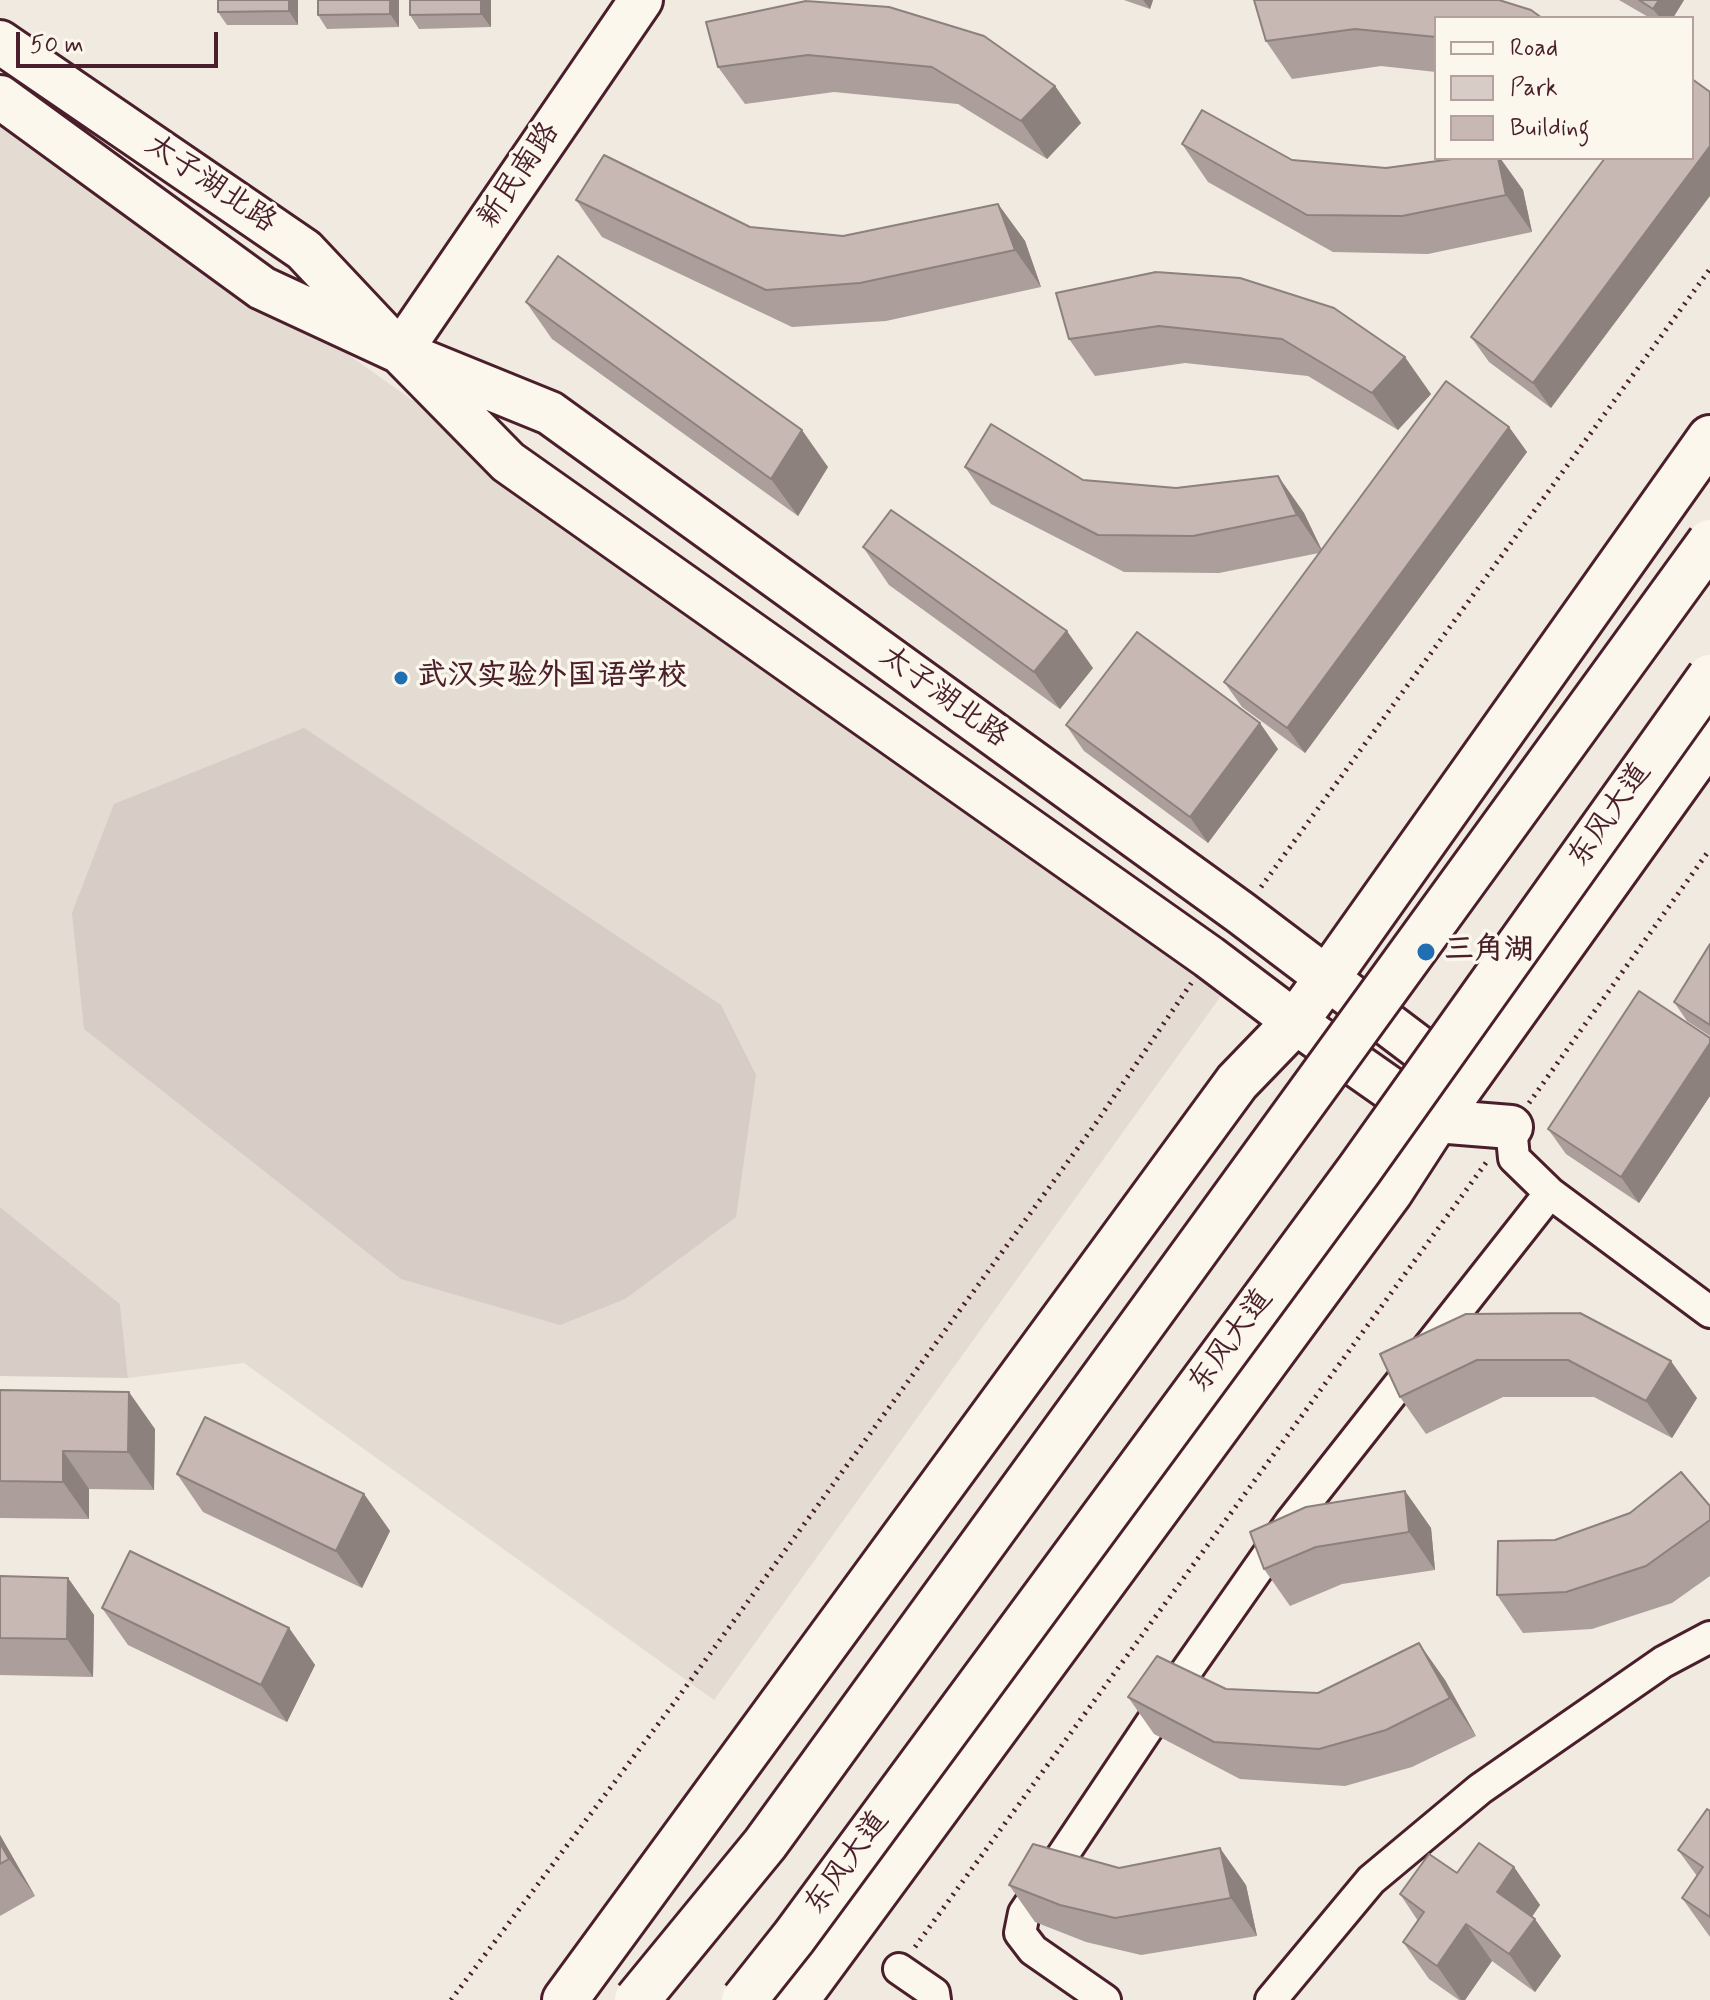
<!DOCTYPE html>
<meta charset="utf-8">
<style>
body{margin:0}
#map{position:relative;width:1710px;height:2000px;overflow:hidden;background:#f0eae0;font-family:Mynerve,sans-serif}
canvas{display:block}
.legend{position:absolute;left:1434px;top:16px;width:260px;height:144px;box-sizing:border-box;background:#fbf7ec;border:2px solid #b4a19f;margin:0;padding:10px 14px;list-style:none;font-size:24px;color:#4a1f2b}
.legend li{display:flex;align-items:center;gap:16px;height:40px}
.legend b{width:40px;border:2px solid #b4a19f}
.scale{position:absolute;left:16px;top:32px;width:202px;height:36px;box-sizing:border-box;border:4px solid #4a1f2b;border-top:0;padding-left:10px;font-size:24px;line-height:28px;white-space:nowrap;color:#4a1f2b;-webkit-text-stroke:6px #fbf7ec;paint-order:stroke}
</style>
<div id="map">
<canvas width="1710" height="2000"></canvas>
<ul class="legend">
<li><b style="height:10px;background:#fbf7ec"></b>Road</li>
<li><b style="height:22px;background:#d8ccc6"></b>Park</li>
<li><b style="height:22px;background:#c8b8b3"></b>Building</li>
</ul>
<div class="scale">50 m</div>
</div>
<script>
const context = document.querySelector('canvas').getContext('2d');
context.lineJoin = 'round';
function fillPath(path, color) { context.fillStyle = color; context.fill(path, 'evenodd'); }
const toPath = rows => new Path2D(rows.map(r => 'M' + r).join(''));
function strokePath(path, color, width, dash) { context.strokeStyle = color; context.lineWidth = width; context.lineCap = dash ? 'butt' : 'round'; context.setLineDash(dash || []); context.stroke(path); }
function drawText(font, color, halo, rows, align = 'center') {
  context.font = font + ' Mynerve,"LXGW WenKai TC",sans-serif'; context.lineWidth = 7; context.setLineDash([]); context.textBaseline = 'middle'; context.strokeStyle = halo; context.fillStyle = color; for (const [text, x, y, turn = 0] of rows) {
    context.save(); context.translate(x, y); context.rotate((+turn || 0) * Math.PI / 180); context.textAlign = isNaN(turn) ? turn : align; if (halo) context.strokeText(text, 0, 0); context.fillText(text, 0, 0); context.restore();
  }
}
const built = toPath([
 [0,107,1231,982,714,1700,244,1363,128,1378,120,1304,0,1207]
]);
const green = toPath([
 [304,728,721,1005,756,1075,736,1217,625,1299,560,1325,401,1279,84,1029,72,913,114,804],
 [0,1207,120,1304,128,1378,0,1376]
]);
const path = toPath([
 [1261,887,1710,269],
 [1529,1103,1710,849],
 [915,1947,1488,1160],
 [451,2000,677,1699,1096,1123,1192,982]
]);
const street = toPath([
 [1511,1127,1514,1158,1550,1193,1710,1312],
 [899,1969,934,1993,935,2000],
 [1105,2000,1033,1950,1020,1933,1024,1913,1178,1683,1290,1523,1550,1193],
 [1271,2000,1371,1880,1480,1789,1663,1662,1710,1637]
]);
const secondary = toPath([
 [0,42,304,250,400,352,550,413,1241,913,1463,1081],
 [0,97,262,288,400,352,508,462,1209,957,1295,1022,1436,1121,1511,1127],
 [400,352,641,0]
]);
const primary = toPath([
 [565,2000,1237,1082,1295,1022,1328,977,1710,438],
 [796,2000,1390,1192,1436,1121,1710,738]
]);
const highwayBridge = toPath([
 [637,2000,765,1844,1710,542],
 [744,2000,794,1937,1359,1170,1710,677]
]);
const wall = toPath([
 [298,0,298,25,227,25,218,12],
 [399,0,399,27,327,29,318,15],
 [491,0,491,27,419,29,410,15],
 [1124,0,1153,0,1150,9],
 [1619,0,1684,0,1673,18,1650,18],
 [1436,18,1436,72,1381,66,1292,79,1266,41],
 [706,22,1055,86,1081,123,1047,159,958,104,834,92,745,104,718,67],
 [1182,144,1292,160,1386,168,1460,158,1500,158,1523,190,1532,232,1428,254,1333,252,1208,182],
 [1605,158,1551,408,1489,362,1471,337],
 [576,200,750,227,843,236,998,204,1025,241,1041,287,886,321,792,327,602,237],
 [1156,272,1431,394,1398,430,1308,376,1185,363,1095,376,1069,339],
 [526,302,828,467,798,516,552,339],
 [1509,427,1527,452,1305,753,1242,707,1224,682,1319,553,1219,573,1124,572,991,504,965,467,1083,480,1176,488,1278,476,1304,513,1322,550],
 [863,547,1093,668,1060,709,889,585],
 [1066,725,1278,749,1208,843,1084,751],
 [1710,944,1710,1036,1687,1021,1674,1002],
 [1710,1038,1710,1096,1639,1203,1566,1154,1548,1129],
 [1466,1314,1697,1398,1672,1438,1594,1397,1503,1397,1426,1434,1400,1397],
 [0,1390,155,1429,154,1490,89,1489,89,1519,0,1518],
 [177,1474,364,1494,390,1531,362,1588,203,1512],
 [1405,1491,1431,1528,1435,1570,1342,1584,1290,1606,1264,1569],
 [1710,1506,1710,1576,1672,1603,1592,1629,1523,1633,1497,1595,1555,1540],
 [0,1576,68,1578,94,1615,93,1677,0,1675],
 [102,1608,289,1628,315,1665,287,1722,128,1645],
 [1445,1680,1476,1736,1412,1767,1345,1786,1240,1779,1154,1734,1128,1697,1226,1689,1318,1693],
 [1710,1811,1710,1937,1682,1898,1697,1876,1678,1850],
 [0,1835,35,1896,0,1916],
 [1514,1867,1540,1905,1532,1917,1561,1956,1535,1992,1492,1961,1465,2000,1459,2000,1429,1979,1403,1942,1418,1921,1400,1894,1457,1873],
 [1119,1868,1246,1885,1257,1936,1141,1955,1086,1942,1035,1922,1009,1885]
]);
const shadedWall = toPath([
 [289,0,298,0,298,25,289,11],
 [390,0,399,0,399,27,390,14],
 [481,0,491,0,491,27,481,14],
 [1143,0,1153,0,1150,9],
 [1659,0,1684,0,1673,18,1660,18,1653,9],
 [1055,86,1081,123,1047,159,1021,121],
 [1710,146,1710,196,1551,408,1533,383],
 [1498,158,1500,158,1523,190,1532,232,1506,195],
 [998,204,1025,241,1041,287,1015,250],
 [1405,357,1431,394,1398,430,1372,393],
 [1509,427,1527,452,1305,753,1287,728],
 [802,430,828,467,798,516,771,479],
 [1278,476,1304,513,1323,553,1297,515],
 [1067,631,1093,668,1060,709,1034,672],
 [1260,723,1278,749,1208,843,1190,817],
 [1710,1043,1710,1096,1639,1203,1621,1177],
 [1671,1361,1697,1398,1672,1438,1646,1401],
 [129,1392,155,1429,154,1490,128,1452],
 [63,1451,89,1489,89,1519,63,1482],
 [1405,1491,1431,1528,1435,1570,1409,1532],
 [364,1494,390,1531,362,1588,336,1551],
 [68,1578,94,1615,93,1677,67,1639],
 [289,1628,315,1665,287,1722,261,1685],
 [1419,1643,1445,1680,1476,1736,1450,1698],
 [0,1835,35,1896,9,1859,0,1843],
 [1220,1848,1246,1885,1257,1936,1231,1898],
 [1514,1867,1540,1905,1523,1929,1497,1892],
 [1535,1919,1561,1956,1535,1992,1509,1954],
 [1466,1924,1492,1961,1465,2000,1461,2000,1437,1966]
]);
const building = toPath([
 [218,0,289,0,289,11,218,12,218,0],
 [318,0,390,0,390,14,318,15,318,0],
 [410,0,481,0,481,14,410,15,410,0],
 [1254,0,1499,0,1531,10,1542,18,1436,18,1436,37,1355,29,1266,41,1254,0],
 [1639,0,1659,0,1653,9,1639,0],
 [806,1,889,7,984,36,1055,86,1021,121,932,67,808,55,718,67,706,22,806,1],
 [1692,79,1710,92,1710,146,1533,383,1471,337,1605,158,1692,158,1692,79],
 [1202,110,1292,160,1386,168,1460,158,1498,158,1506,195,1402,216,1307,215,1182,144,1202,110],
 [604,155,750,227,843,236,998,204,1015,250,860,283,766,290,576,200,604,155],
 [558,256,802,430,771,479,526,302,558,256],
 [1156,272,1240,278,1334,308,1405,357,1372,393,1282,339,1159,326,1069,339,1056,293,1156,272],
 [1446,381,1509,427,1287,728,1224,682,1446,381],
 [991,424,1083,480,1176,488,1278,476,1297,515,1193,536,1098,535,965,467,991,424],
 [891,510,1067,631,1034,672,863,547,891,510],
 [1137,632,1260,723,1190,817,1066,725,1137,632],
 [1710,944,1710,1025,1674,1002,1710,944],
 [1639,991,1710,1038,1710,1043,1621,1177,1548,1129,1639,991],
 [1580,1313,1671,1361,1646,1401,1568,1360,1477,1360,1400,1397,1380,1354,1466,1314,1580,1313],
 [0,1390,129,1392,128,1452,63,1451,63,1482,0,1481,0,1390],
 [205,1417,364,1494,336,1551,177,1474,205,1417],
 [1681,1472,1710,1506,1710,1520,1646,1566,1566,1592,1497,1595,1498,1541,1555,1540,1630,1513,1681,1472],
 [1405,1491,1409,1532,1316,1547,1264,1569,1250,1532,1306,1507,1405,1491],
 [130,1551,289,1628,261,1685,102,1608,130,1551],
 [0,1576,68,1578,67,1639,0,1638,0,1576],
 [1419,1643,1450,1698,1386,1730,1319,1749,1214,1742,1128,1697,1157,1656,1226,1689,1318,1693,1419,1643],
 [1707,1809,1710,1811,1710,1917,1682,1898,1703,1867,1678,1850,1707,1809],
 [0,1843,9,1859,0,1864,0,1843],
 [1479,1843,1514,1867,1497,1892,1535,1919,1509,1954,1466,1924,1437,1966,1403,1942,1424,1912,1400,1894,1429,1854,1457,1873,1479,1843],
 [1033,1844,1119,1868,1220,1848,1231,1898,1115,1918,1060,1905,1009,1885,1033,1844]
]);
const markers = [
 [401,678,8,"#1f6fb2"],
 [1426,952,10,"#1f6fb2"]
];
const streetNames = [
 ["新民南路",520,176,-56],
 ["太子湖北路",210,185,34],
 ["太子湖北路",943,698,36],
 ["东风大道",1611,816,-55],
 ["东风大道",1232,1342,-54],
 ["东风大道",848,1864,-54]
];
const poiNames = [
 ["武汉实验外国语学校",417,678],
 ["三角湖",1444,952]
];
fillPath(built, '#e4dbd2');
fillPath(green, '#d8ccc6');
strokePath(street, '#4a1f2b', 36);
strokePath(secondary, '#4a1f2b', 48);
strokePath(primary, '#4a1f2b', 50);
strokePath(path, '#4a1f2b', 5, [2, 6]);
strokePath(street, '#fbf7ec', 30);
strokePath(secondary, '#fbf7ec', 42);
strokePath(primary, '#fbf7ec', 44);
strokePath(highwayBridge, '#4a1f2b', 50, []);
strokePath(highwayBridge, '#fbf7ec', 44);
fillPath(wall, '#ac9e9a');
fillPath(shadedWall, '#8c817d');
fillPath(building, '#c8b8b3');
strokePath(building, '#8c817d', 2);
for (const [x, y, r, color] of markers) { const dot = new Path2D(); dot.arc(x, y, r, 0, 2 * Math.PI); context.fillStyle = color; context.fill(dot); strokePath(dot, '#fbf7ec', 3); }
drawText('30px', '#4a1f2b', '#fbf7ec', streetNames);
drawText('bold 30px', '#4a1f2b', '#fbf7ec', poiNames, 'left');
</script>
